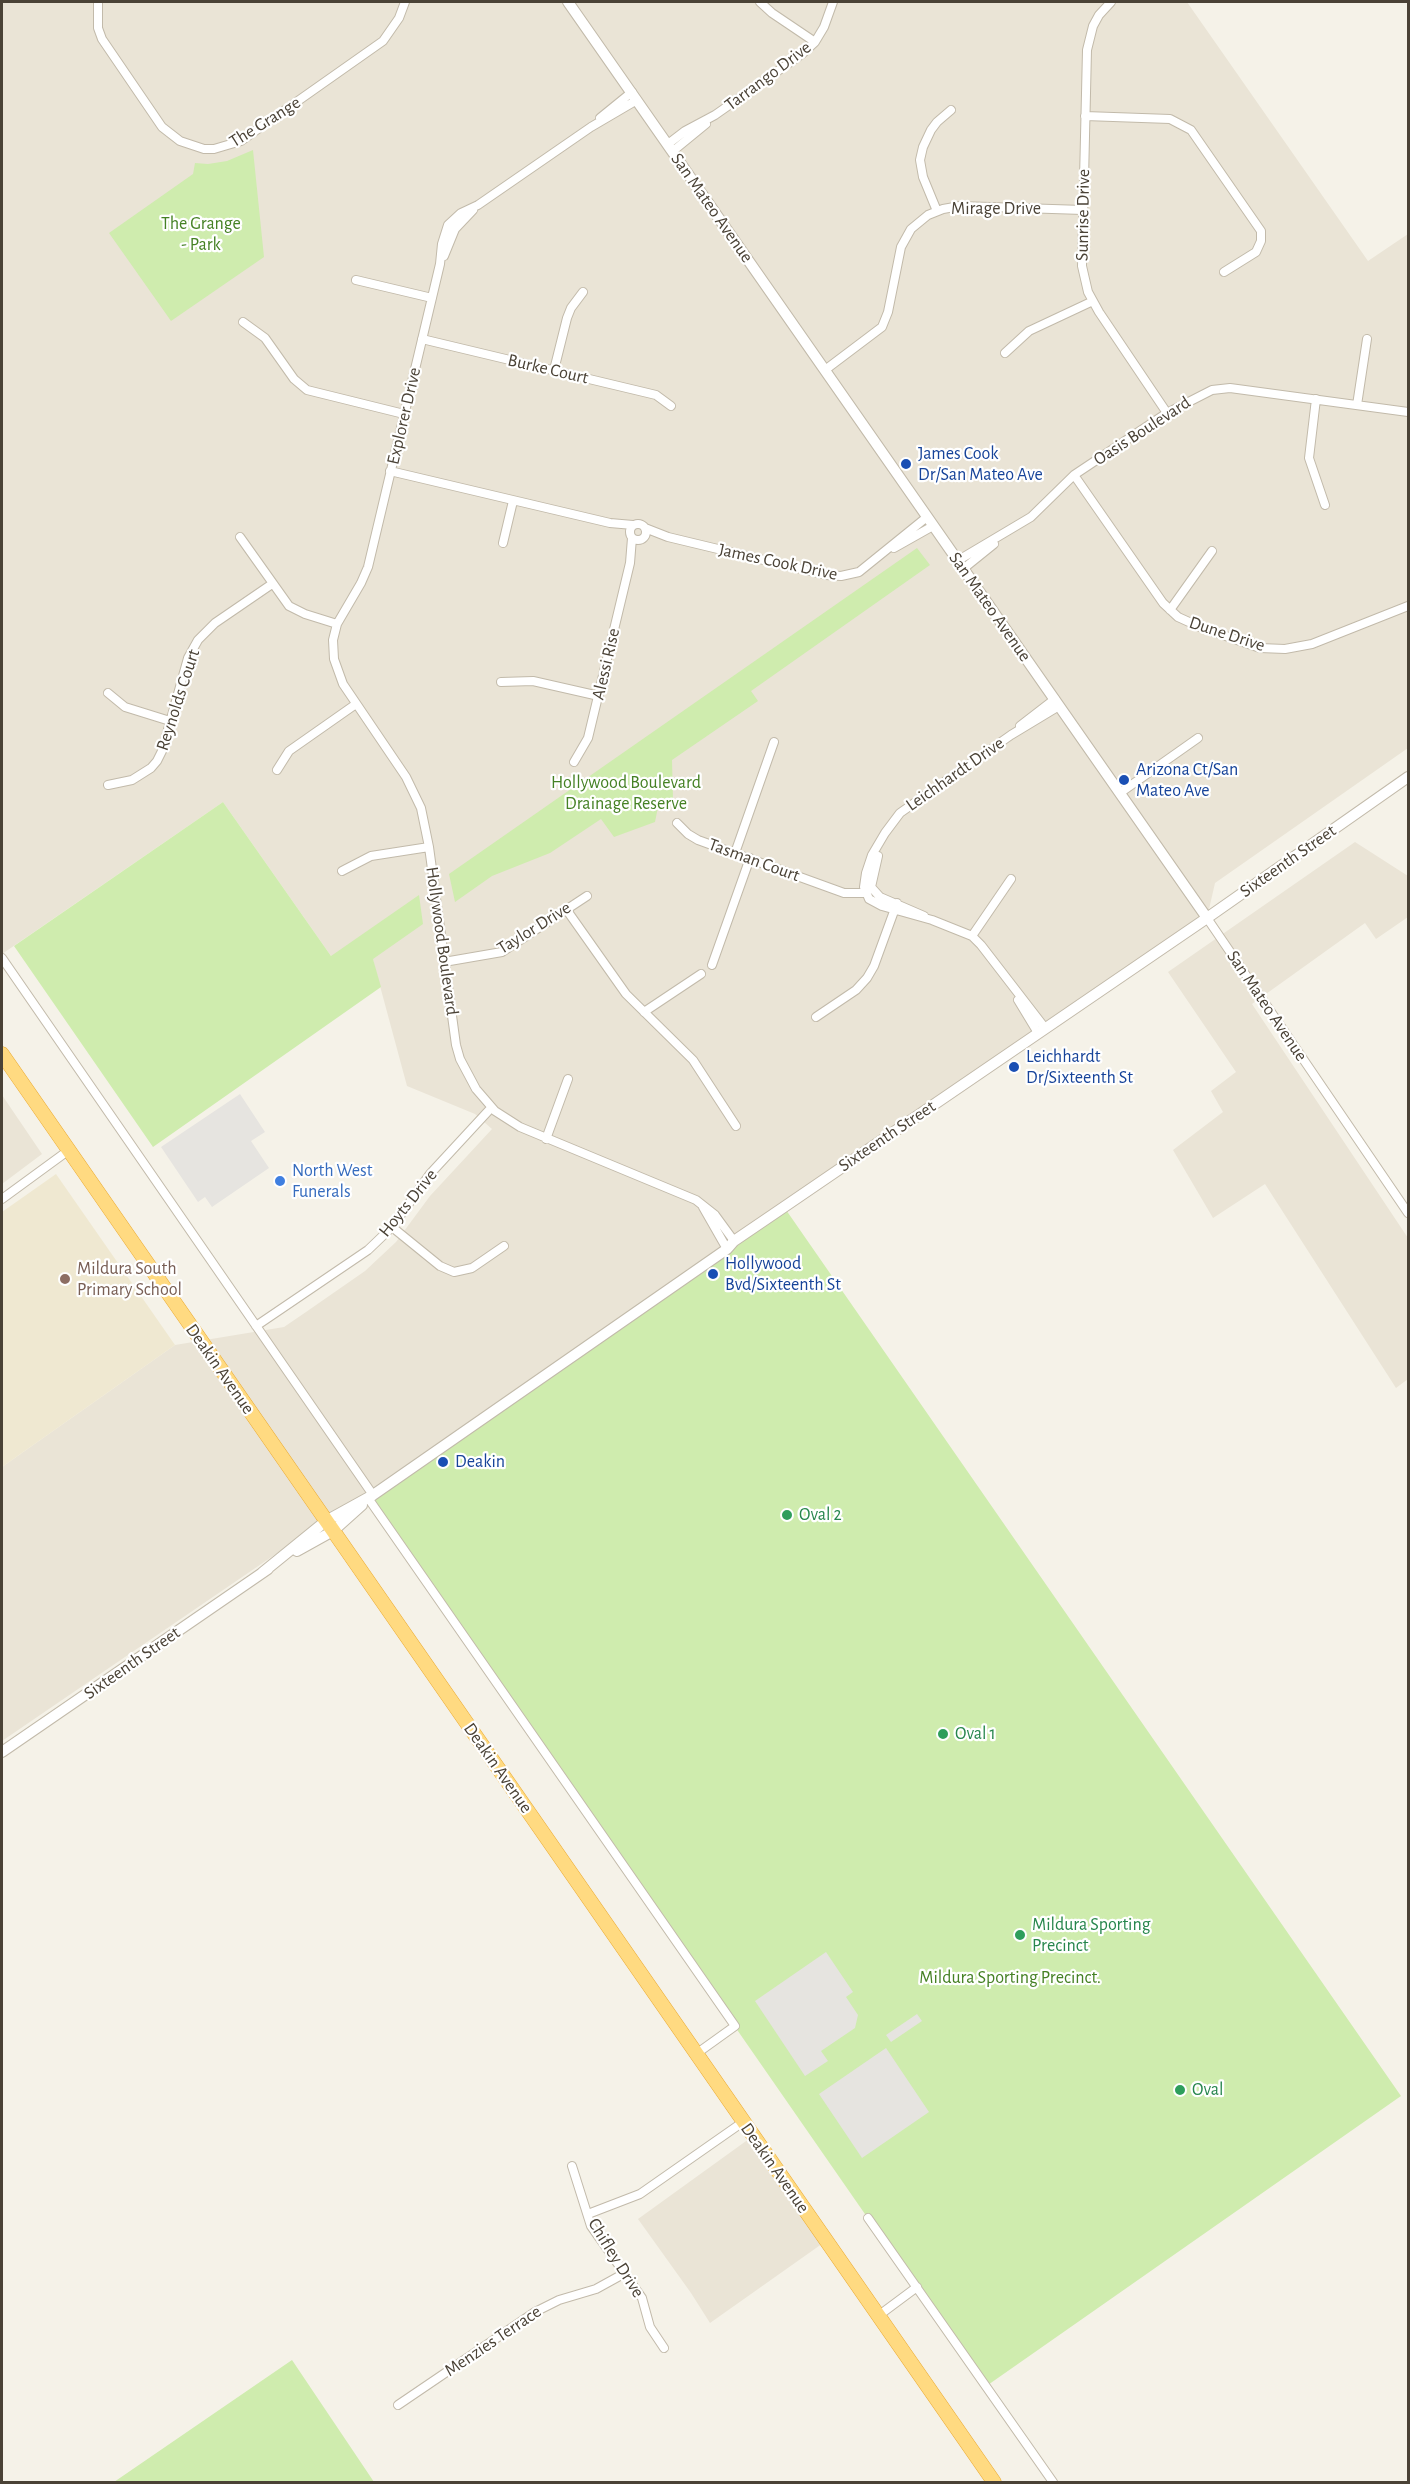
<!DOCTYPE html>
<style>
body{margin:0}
#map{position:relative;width:1410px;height:2484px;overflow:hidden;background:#f5f2e8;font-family:"Alegreya Sans",sans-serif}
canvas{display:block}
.frame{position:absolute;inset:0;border:3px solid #4a4236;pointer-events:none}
</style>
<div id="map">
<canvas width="1410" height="2484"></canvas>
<div class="frame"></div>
</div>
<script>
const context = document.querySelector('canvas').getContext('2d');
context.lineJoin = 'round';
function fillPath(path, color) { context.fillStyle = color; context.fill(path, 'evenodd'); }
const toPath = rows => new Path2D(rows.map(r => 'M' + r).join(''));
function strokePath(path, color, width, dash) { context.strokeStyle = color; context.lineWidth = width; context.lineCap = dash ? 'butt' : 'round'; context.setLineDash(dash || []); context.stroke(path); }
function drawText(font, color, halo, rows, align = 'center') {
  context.font = font + ' "Alegreya Sans",sans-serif'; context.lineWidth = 4.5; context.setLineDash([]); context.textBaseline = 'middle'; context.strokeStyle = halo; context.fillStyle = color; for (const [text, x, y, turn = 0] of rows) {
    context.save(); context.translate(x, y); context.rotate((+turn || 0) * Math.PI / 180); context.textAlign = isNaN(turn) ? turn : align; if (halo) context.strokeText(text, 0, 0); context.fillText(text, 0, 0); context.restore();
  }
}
const residential = toPath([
 [2,2,1187,2,1368,261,1408,234,1408,748,1215,883,1207,918,2,1741,2,1467,175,1345,284,1327,306,1312,365,1271,396,1242,430,1196,492,1129,475,1114,407,1086,373,960,331,956,223,802,2,954],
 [1355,842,1408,876,1408,917,1376,939,1365,923,1252,1004,1408,1238,1408,1379,1396,1388,1265,1184,1213,1218,1173,1150,1223,1112,1211,1091,1236,1072,1168,972],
 [2,1095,42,1154,2,1184],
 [753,2136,826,2241,710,2323,691,2293,638,2219]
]);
const education = toPath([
 [56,1174,175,1345,2,1467,2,1212]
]);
const green = toPath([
 [253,150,264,257,171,321,109,233,193,174,195,163,208,164,227,161],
 [917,548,930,565,751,691,758,701,672,760,673,799,658,807,655,822,614,837,601,819,550,853,492,876,455,902,449,874],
 [223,802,331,956,419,895,423,924,373,959,381,987,153,1147,14,946],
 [784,1207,1401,2096,985,2387,368,1498],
 [292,2360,374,2482,114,2482]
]);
const parking = toPath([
 [240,1094,265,1132,251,1141,269,1168,212,1207,205,1197,198,1202,161,1147],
 [826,1952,853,1992,846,1997,858,2015,855,2028,821,2051,828,2061,805,2076,755,2001],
 [917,2014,922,2021,891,2042,886,2035],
 [886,2048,929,2112,862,2158,819,2094]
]);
const minor = toPath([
 [98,2,98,28,102,39,162,127,180,141,204,149,214,149,241,141,383,41,399,18,405,2],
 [760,2,772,13,815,42],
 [1111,2,1099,15,1093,26,1087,50,1082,266,1088,292,1099,312,1167,413],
 [637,100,591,127,478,205,461,213,448,225,442,244,440,264,368,567,361,583,337,624,333,640,334,659,343,684,406,777,421,808,429,847,456,1045,460,1059,476,1089,495,1111,520,1127,696,1200,715,1215,734,1241],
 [1085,116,1170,119,1191,130,1261,231,1261,241,1256,252,1224,272],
 [600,118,632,92],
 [668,144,685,131,715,115,802,54,815,42,824,27,833,2],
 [673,151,706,124],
 [937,211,923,177,920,160,923,147,931,130,937,122,951,110],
 [444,256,455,229,473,210],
 [356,280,432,298],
 [243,322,265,338,294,379,307,390,404,414],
 [422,339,656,395,671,406],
 [1005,353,1029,331,1093,301],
 [554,370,567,318,571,308,583,292],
 [825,370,882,327,888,312,901,247,911,229,928,215,943,209,960,206,1083,210],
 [1316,399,1309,458,1325,505],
 [1357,405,1367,339],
 [390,471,610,523,633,525],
 [1074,475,1163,603,1178,617,1200,627,1260,648,1285,649,1312,644,1408,606],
 '630 532a8 8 0 1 1 16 0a8 8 0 1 1-16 0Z',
 [645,528,668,537,826,575,841,576,859,572,927,517],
 [240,537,289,606,305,614,337,624],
 [503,543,513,501],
 [894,548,933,526],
 [957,561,1031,517,1074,475,1167,413,1212,390,1230,388,1408,412],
 [963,569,994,544],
 [1170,610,1212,551],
 [501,682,533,681,599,696],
 [108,693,125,707,170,721],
 [1020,726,1055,699],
 [574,762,588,738,630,563,632,538],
 [277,770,289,751,356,704],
 [108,785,132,780,151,768,157,761,162,751,188,658,198,640,215,623,272,584],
 [1120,793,1198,738],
 [677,823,688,834,698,840,844,893,866,893,871,887],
 [735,853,774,742],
 [342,871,371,856,429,847],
 [871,887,880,897,924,916],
 [871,887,878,856],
 [566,909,626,994,693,1060,736,1126],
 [1207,918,1408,1213],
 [972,936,1011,879],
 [2,958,373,1495],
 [444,962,502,952,587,896],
 [712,965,750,858],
 [1018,1000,1038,1033],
 [644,1012,701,974],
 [816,1017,856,990,867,978,874,966,897,903],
 [1045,1028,981,945,972,936,932,920,882,906,869,899,864,887,866,873,872,855,885,833,900,813,1011,735,1059,706],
 [546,1139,568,1079],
 [2,1199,69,1150],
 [703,1207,727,1249],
 [392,1227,440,1266,454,1272,472,1268,504,1246],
 [256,1326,368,1250,392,1227,430,1174,491,1108],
 [368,1498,735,2026,696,2054],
 [572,2166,591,2226,642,2298,650,2327,664,2348],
 [588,2214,640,2194,743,2122],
 [868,2218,1053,2482],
 [878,2316,917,2287],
 [398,2405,535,2312,559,2300,596,2289,625,2273]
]);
const tertiary = toPath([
 [568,2,1207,918],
 [297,1551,333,1531,362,1505],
 [262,1573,326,1521,373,1495,727,1249,734,1241,784,1207,1207,918,1408,777],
 [2,1752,268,1569]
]);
const trunk = toPath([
 [2,1054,994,2482]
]);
const markers = [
 [906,464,6,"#1a4fb4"],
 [1124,780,6,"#1a4fb4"],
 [1014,1067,6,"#1a4fb4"],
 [280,1181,6,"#3f7fe0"],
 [713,1274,6,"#1a4fb4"],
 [65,1279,6,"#8d6e63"],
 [443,1462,6,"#1a4fb4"],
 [787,1515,6,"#2e9e5b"],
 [943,1734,6,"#2e9e5b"],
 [1020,1935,6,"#2e9e5b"],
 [1180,2090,6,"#2e9e5b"]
];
const streetNames = [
 ["Tarrango Drive",768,76,-37],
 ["The Grange",265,122,-32],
 ["San Mateo Avenue",712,208,55],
 ["Mirage Drive",996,209],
 ["Sunrise Drive",1083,215,-89],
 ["Burke Court",548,369,13],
 ["Explorer Drive",404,416,-77],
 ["Oasis Boulevard",1142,431,-33],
 ["James Cook Drive",778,562,12],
 ["San Mateo Avenue",990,607,55],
 ["Dune Drive",1227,634,18],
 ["Alessi Rise",606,664,-77],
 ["Reynolds Court",178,700,-72],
 ["Leichhardt Drive",955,774,-35],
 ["Tasman Court",754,860,20],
 ["Sixteenth Street",1288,861,-35],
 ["Taylor Drive",534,928,-32],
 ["Hollywood Boulevard",442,941,82],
 ["San Mateo Avenue",1267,1006,56],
 ["Sixteenth Street",887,1136,-34],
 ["Hoyts Drive",408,1203,-51],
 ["Deakin Avenue",220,1369,55],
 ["Sixteenth Street",132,1663,-35],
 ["Deakin Avenue",498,1768,55],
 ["Deakin Avenue",775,2168,55],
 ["Chifley Drive",616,2258,58],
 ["Menzies Terrace",493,2341,-34]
];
const parkNames = [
 ["The Grange",201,224],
 ["- Park",201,245],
 ["Hollywood Boulevard",626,783],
 ["Drainage Reserve",626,804],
 ["Mildura Sporting Precinct.",1010,1978]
];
const transitNames = [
 ["James Cook",918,454],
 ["Dr/San Mateo Ave",918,475],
 ["Arizona Ct/San",1136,770],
 ["Mateo Ave",1136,791],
 ["Leichhardt",1026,1057],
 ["Dr/Sixteenth St",1026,1078],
 ["Hollywood",725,1264],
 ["Bvd/Sixteenth St",725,1285],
 ["Deakin",455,1462]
];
const shopNames = [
 ["North West",292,1171],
 ["Funerals",292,1192]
];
const educationNames = [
 ["Mildura South",77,1269],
 ["Primary School",77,1290]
];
const leisureNames = [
 ["Oval 2",799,1515],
 ["Oval 1",955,1734],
 ["Mildura Sporting",1032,1925],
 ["Precinct",1032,1946],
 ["Oval",1192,2090]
];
fillPath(residential, '#eae4d6');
fillPath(education, '#efe8d1');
fillPath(green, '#cfecae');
fillPath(parking, '#e6e4e0');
strokePath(minor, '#c2baaa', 10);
strokePath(tertiary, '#c2baaa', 12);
strokePath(trunk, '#eaa82e', 15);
strokePath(minor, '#fff', 8);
strokePath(tertiary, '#fff', 10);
strokePath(trunk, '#ffda81', 14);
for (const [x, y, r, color] of markers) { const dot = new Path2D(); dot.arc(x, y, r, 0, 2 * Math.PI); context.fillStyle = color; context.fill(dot); strokePath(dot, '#fff', 2); }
drawText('18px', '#4a4236', '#fff', streetNames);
drawText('18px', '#458124', '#fff', parkNames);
drawText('18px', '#164399', '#fff', transitNames, 'left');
drawText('18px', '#366cbe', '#fff', shopNames, 'left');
drawText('18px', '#785e54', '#fff', educationNames, 'left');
drawText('18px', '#27864d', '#fff', leisureNames, 'left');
</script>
